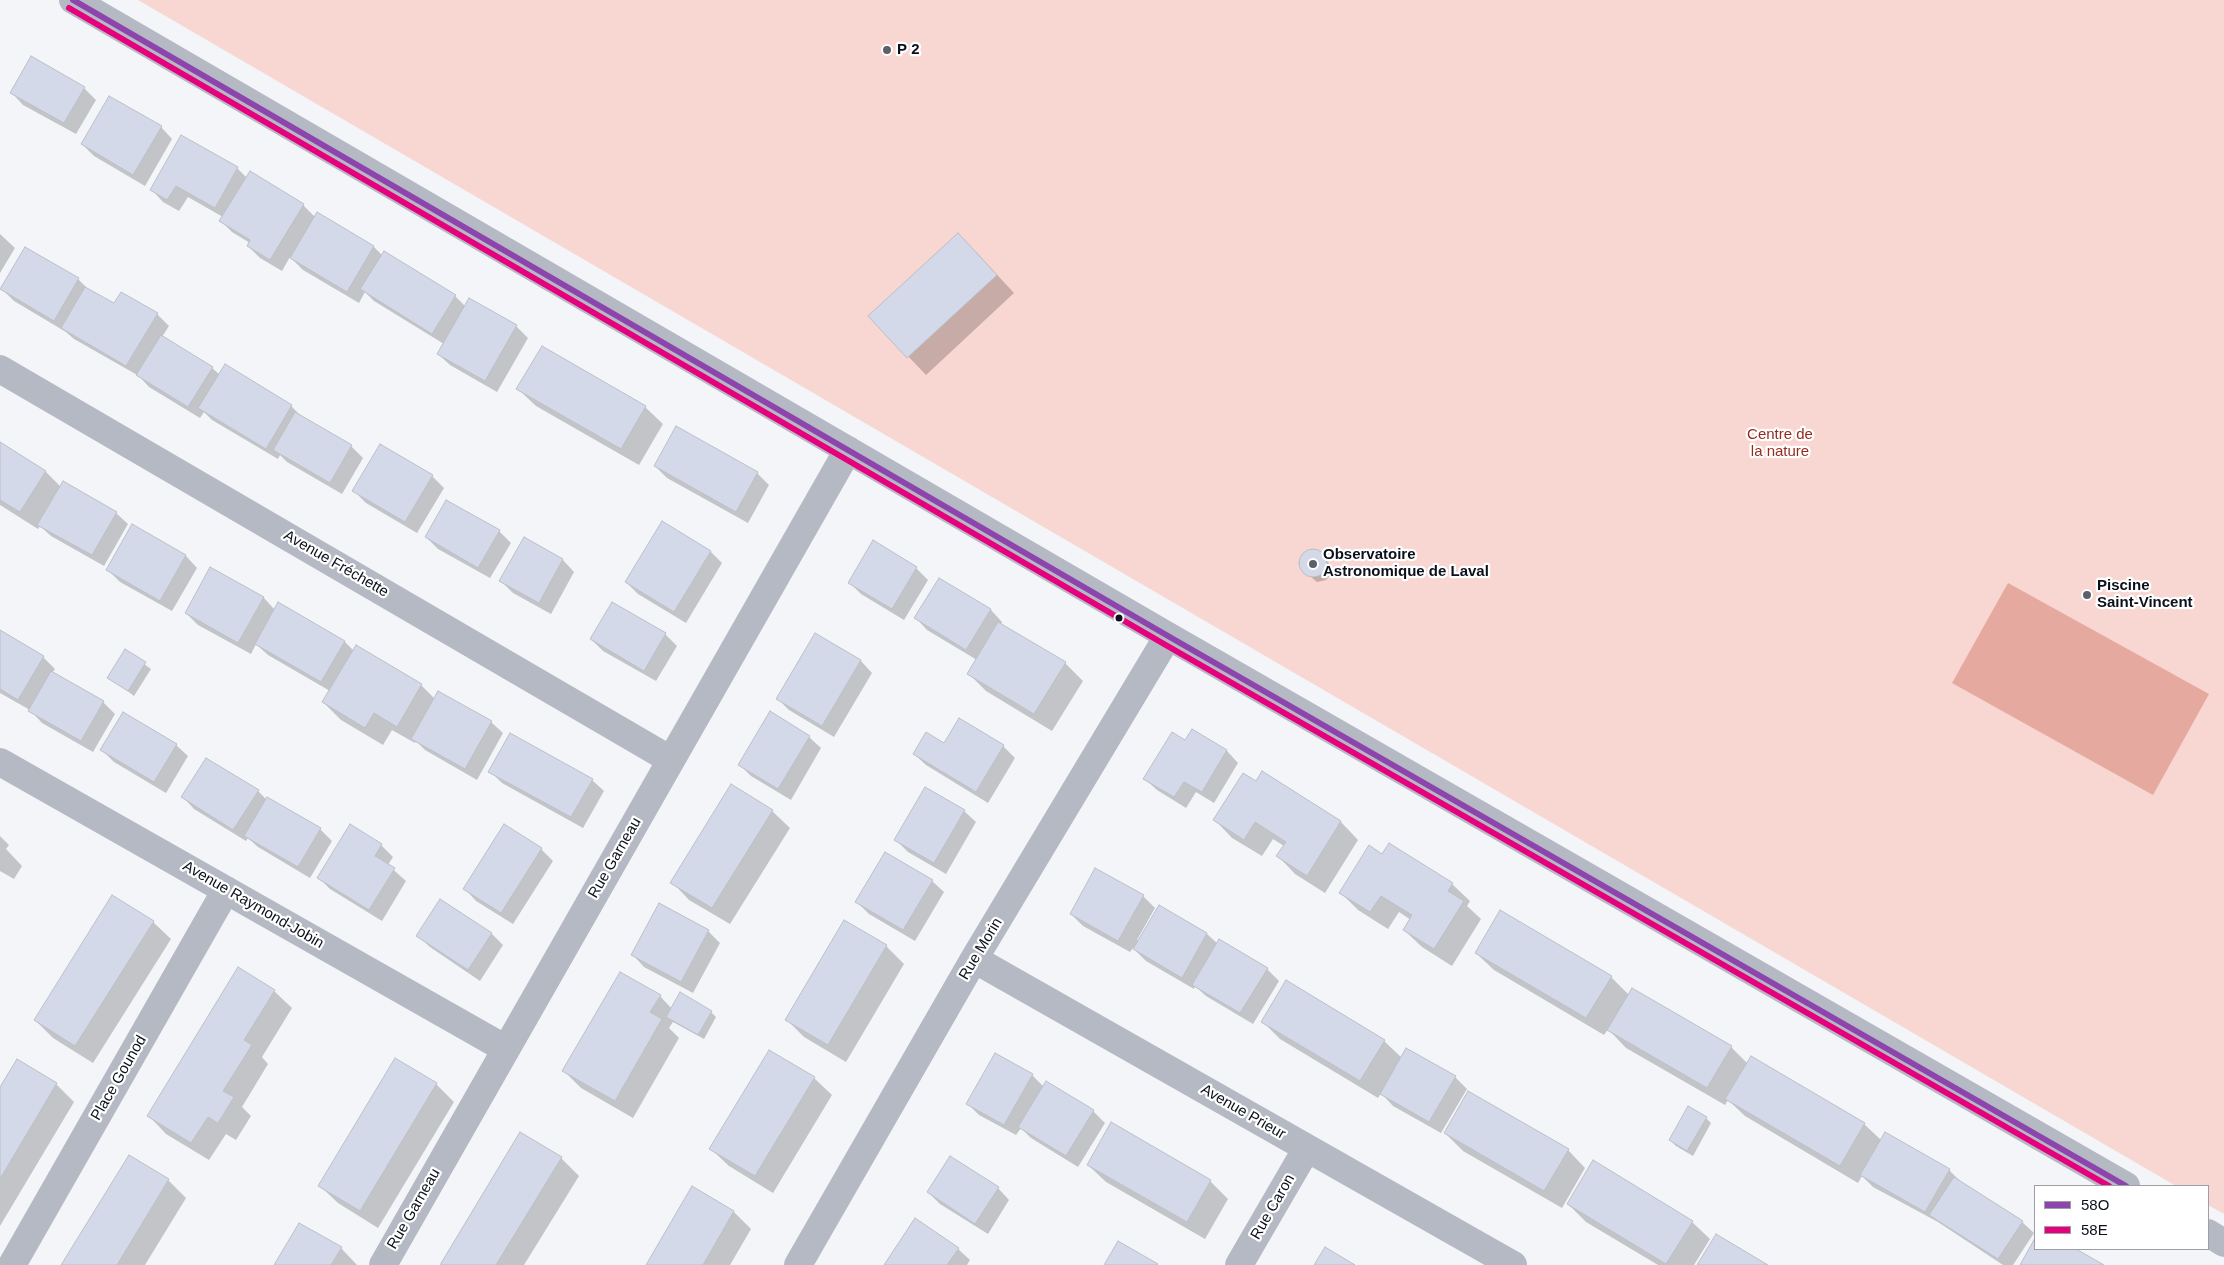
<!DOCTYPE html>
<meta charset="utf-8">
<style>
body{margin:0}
#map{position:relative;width:2224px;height:1265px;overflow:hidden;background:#f3f5f9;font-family:Helvetica,sans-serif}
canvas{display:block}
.legend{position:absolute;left:2034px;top:1185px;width:175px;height:65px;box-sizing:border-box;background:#fff;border:1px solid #9d9fa4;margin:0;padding:6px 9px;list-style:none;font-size:15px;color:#0b101b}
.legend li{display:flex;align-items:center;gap:10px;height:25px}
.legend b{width:25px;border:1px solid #9d9fa4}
</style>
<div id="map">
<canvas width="2224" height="1265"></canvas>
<ul class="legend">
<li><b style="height:6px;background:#8e44ad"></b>58O</li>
<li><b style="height:6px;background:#e5007d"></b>58E</li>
</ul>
</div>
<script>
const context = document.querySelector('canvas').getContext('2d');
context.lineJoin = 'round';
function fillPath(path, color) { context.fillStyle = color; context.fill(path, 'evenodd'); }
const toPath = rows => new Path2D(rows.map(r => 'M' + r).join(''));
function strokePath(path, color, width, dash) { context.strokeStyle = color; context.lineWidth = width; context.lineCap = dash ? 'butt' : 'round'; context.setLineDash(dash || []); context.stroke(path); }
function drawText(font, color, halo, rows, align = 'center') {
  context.font = font + ' Helvetica,sans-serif'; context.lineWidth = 4.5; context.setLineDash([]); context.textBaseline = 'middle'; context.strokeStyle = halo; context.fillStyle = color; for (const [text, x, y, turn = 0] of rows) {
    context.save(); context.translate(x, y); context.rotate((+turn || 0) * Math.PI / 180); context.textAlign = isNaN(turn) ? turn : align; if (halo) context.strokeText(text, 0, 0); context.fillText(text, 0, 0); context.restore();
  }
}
const green = toPath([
 [138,0,2224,0,2224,1214,2208,1205,2208,1186,2176,1186]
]);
const water = toPath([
 [2008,583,2209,694,2153,795,1952,683]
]);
const shadow = toPath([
 [84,88,96,100,76,134,23,105,12,93],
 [161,127,172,139,145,186,94,156,82,144],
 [182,137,237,168,247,178,250,173,303,205,315,217,374,247,383,256,385,253,455,296,466,307,516,326,528,338,497,392,450,365,438,354,444,344,374,301,365,292,359,303,303,270,290,257,282,271,260,258,248,246,250,243,232,232,221,221,223,217,188,197,179,211,163,202,152,190],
 [0,234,15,248,0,273],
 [976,252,1014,293,926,375,870,316],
 [78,279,90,291,115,305,157,314,169,326,162,337,212,368,220,375,291,406,303,418,351,446,363,458,342,494,287,462,280,455,278,459,212,420,204,412,200,418,149,387,139,376,74,339,66,332,14,301,2,289],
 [518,389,645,407,663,424,639,465,536,406],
 [677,428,757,473,769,485,748,523,667,478,655,466],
 [0,443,46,472,61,487,116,513,128,524,104,566,51,536,40,526,38,529,0,505],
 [432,476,444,488,417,533,366,503,354,491],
 [663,523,711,552,722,563,686,623,638,594,626,582],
 [133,526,186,556,197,568,172,611,120,582,108,570],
 [499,531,511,543,490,578,438,549,426,537],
 [524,539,563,560,574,572,551,614,513,593,501,581],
 [1313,551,1322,554,1332,568,1332,573,1326,580,1317,582,1303,570,1301,562,1305,553],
 [916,568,928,580,904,620,861,594,849,582],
 [211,569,264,598,275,610,279,604,345,642,354,651,421,685,435,699,491,722,503,733,477,780,425,750,416,741,415,743,392,730,383,745,341,720,323,702,330,691,268,655,256,644,251,654,198,625,186,613],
 [940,579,991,610,1002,622,1001,625,1065,663,1083,681,1052,731,986,691,968,673,977,660,927,630,916,618],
 [0,631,43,657,55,669,52,673,103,702,115,714,93,752,42,723,30,710,0,693],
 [665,634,677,646,656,681,603,651,591,639],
 [816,634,861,661,872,673,834,737,789,710,777,698],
 [126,651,151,669,134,696,109,677],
 [959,719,1003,746,1015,758,988,803,926,765,914,754,944,745],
 [1192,731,1227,751,1238,763,1214,803,1196,792,1186,808,1157,790,1145,779,1185,742],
 [809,737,821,748,791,800,751,776,739,764],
 [176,745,188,756,166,793,114,762,102,750],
 [490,771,592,780,604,791,583,828,502,783],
 [1262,773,1341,822,1358,840,1325,893,1295,874,1278,856,1284,846,1273,839,1262,856,1232,838,1215,820,1256,783],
 [258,791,267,800,320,829,332,841,310,878,258,847,248,838,246,841,194,809,183,797],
 [772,811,790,828,730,924,689,900,672,882],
 [964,811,976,822,946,874,908,852,896,840],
 [350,826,381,845,393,857,388,865,406,881,382,921,330,889,319,878],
 [0,836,9,845,6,849,22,866,14,879,0,871],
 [541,849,553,861,513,924,476,901,465,889],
 [1383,856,1452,884,1470,901,1467,906,1481,919,1452,966,1422,947,1404,930,1411,920,1399,912,1388,929,1358,910,1341,893],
 [932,881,944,892,915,941,869,914,857,902],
 [1143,896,1155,908,1137,940,1207,934,1218,944,1267,969,1279,981,1253,1024,1206,996,1195,986,1194,989,1146,961,1133,948,1130,952,1083,926,1071,914],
 [660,905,708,931,720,943,693,993,644,967,633,955],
 [153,922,171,939,93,1063,53,1038,35,1020],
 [492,934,503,945,480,981,430,947,418,936],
 [886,946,904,964,846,1062,804,1037,787,1020],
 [1476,953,1611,977,1629,995,1731,1047,1748,1064,1864,1124,1881,1140,1949,1170,1961,1182,2022,1222,2034,1233,2013,1265,2003,1265,1938,1222,1873,1187,1862,1176,1858,1183,1745,1116,1728,1100,1725,1105,1626,1048,1608,1029,1604,1035,1494,970],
 [274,991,292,1008,262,1057,268,1064,242,1107,251,1116,236,1140,226,1134,209,1160,166,1134,149,1116],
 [660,996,672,1009,711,1012,716,1017,704,1039,673,1022,669,1028,679,1038,633,1118,581,1088,564,1071],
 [1263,1022,1384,1041,1402,1058,1455,1077,1467,1089,1441,1133,1393,1106,1381,1093,1378,1098,1280,1039],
 [17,1061,56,1084,74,1102,0,1226,0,1090],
 [1032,1075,1044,1087,1093,1111,1105,1123,1078,1167,1031,1138,1021,1128,1016,1135,979,1115,967,1103],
 [814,1078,832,1095,773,1193,729,1166,711,1149],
 [436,1084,454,1102,378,1228,338,1203,320,1186],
 [1706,1118,1711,1123,1693,1156,1676,1146,1670,1140],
 [1112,1124,1210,1181,1228,1199,1205,1239,1106,1182,1088,1165],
 [1445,1133,1568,1150,1585,1168,1562,1208,1463,1151],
 [521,1134,561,1158,579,1176,524,1265,441,1265],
 [168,1180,186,1198,145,1265,63,1265],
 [998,1188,1009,1200,988,1234,940,1204,928,1192],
 [1568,1204,1692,1222,1710,1239,1694,1265,1658,1265,1586,1222],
 [734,1212,751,1229,730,1265,648,1265],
 [341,1248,357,1265,276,1265],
 [958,1249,970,1260,967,1265,885,1265]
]);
const building = toPath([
 [31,56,85,87,64,123,10,93,31,56],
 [109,96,162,126,133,175,81,144,109,96],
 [181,135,238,167,215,208,176,186,167,200,150,190,181,135],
 [250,171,304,204,270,260,247,246,250,240,219,221,250,171],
 [317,212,374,246,347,292,290,258,317,212],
 [958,233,997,275,907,358,868,316,958,233],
 [25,247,79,278,54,321,0,289,25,247],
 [384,251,456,295,432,334,360,289,384,251],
 [85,287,114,303,121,292,158,313,126,366,61,328,85,287],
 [469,298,517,325,485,381,437,354,469,298],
 [161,335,213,367,188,407,136,375,161,335],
 [542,346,646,406,621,449,516,389,542,346],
 [225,364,292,405,266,449,198,408,225,364],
 [295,412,352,445,330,483,273,450,295,412],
 [676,426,758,472,736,512,654,466,676,426],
 [0,442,46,471,20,512,0,500,0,442],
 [380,444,433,475,405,522,352,491,380,444],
 [63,481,117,512,92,555,37,525,63,481],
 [446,500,500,530,478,568,425,537,446,500],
 [662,521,711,551,674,612,625,582,662,521],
 [132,524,186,555,160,601,106,570,132,524],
 [524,537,563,559,539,603,499,581,524,537],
 [873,540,917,567,892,609,848,583,873,540],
 '1299 563a14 14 0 1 1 28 0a14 14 0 1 1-28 0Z',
 [210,567,264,597,238,643,185,613,210,567],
 [939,578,991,609,966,650,914,618,939,578],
 [278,602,345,641,321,682,255,644,278,602],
 [612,602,666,633,644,671,590,639,612,602],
 [998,622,1066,662,1034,714,967,674,998,622],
 [0,630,44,656,18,700,0,689,0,630],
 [815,633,861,660,822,726,776,699,815,633],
 [356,645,422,684,397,727,374,713,365,728,322,702,356,645],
 [125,649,146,662,128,691,107,678,125,649],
 [51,671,104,701,81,741,28,711,51,671],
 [438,691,492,721,465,769,411,739,438,691],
 [770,711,810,736,778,789,738,765,770,711],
 [123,712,177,744,154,782,100,750,123,712],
 [959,718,1004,745,976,792,913,754,926,732,944,743,959,718],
 [1192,729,1227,750,1202,792,1184,782,1174,797,1143,779,1172,732,1185,740,1192,729],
 [510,733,593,779,571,817,488,772,510,733],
 [206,758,259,790,233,830,181,797,206,758],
 [1262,771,1341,821,1307,876,1276,856,1286,842,1255,822,1244,840,1213,820,1243,773,1256,781,1262,771],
 [731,784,773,810,712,908,670,883,731,784],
 [925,787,965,810,934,863,894,840,925,787],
 [267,797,321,828,298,867,244,836,267,797],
 [350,824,382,844,375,856,395,868,369,910,317,878,350,824],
 [504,824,542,848,501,913,463,889,504,824],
 [1389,843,1453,883,1448,891,1464,901,1434,949,1403,930,1412,915,1381,896,1370,912,1339,893,1369,845,1382,854,1389,843],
 [885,852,933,880,903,930,855,902,885,852],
 [1095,868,1144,895,1118,941,1070,914,1095,868],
 [112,895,154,921,75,1046,34,1020,112,895],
 [440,899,492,933,468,970,416,936,440,899],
 [659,903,709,930,681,982,631,955,659,903],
 [1159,905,1207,933,1182,978,1133,949,1159,905],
 [1500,910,1612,976,1586,1018,1475,953,1500,910],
 [844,920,887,945,828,1045,785,1020,844,920],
 [1219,939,1268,968,1240,1013,1192,985,1219,939],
 [238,967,275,990,244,1040,252,1045,223,1091,234,1097,218,1123,208,1117,191,1143,147,1116,238,967],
 [620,972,661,995,650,1012,662,1019,615,1101,562,1071,620,972],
 [1286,980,1385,1040,1360,1081,1261,1022,1286,980],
 [1632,988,1732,1046,1707,1088,1607,1030,1632,988],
 [680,992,712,1011,698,1035,666,1017,680,992],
 [1406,1048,1456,1076,1429,1122,1380,1094,1406,1048],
 [769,1050,815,1077,755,1176,709,1149,769,1050],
 [995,1053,1033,1074,1004,1125,966,1104,995,1053],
 [1751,1056,1865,1123,1840,1166,1725,1099,1751,1056],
 [395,1058,437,1083,360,1211,318,1186,395,1058],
 [17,1059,57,1083,0,1179,0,1087,17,1059],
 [1046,1081,1094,1110,1066,1156,1018,1127,1046,1081],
 [1468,1091,1569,1149,1544,1191,1444,1133,1468,1091],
 [1688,1106,1707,1117,1687,1151,1669,1140,1688,1106],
 [1111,1122,1211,1180,1187,1222,1087,1165,1111,1122],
 [520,1132,562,1157,496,1265,440,1265,520,1132],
 [1885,1132,1950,1169,1925,1212,1860,1175,1885,1132],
 [129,1155,169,1179,117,1265,61,1265,129,1155],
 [950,1156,999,1187,975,1224,927,1192,950,1156],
 [1593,1160,1693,1221,1666,1264,1567,1204,1593,1160],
 [1954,1177,2023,1221,1998,1259,1929,1215,1954,1177],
 [692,1186,734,1211,703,1265,646,1265,692,1186],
 [915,1218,959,1248,947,1265,884,1265,915,1218],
 [299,1223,342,1247,331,1265,274,1265,299,1223],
 [1716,1234,1768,1265,1697,1265,1716,1234],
 [2035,1238,2035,1249,2076,1249,2104,1265,2020,1265,2035,1238],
 [1118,1241,1158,1264,1157,1265,1104,1265,1118,1241],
 [1325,1247,1355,1265,1314,1265,1325,1247]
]);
const street = toPath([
 [73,0,1168,636,2126,1186],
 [0,369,671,760],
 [0,762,506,1049],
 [974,959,1513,1265],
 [2208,1233,2224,1243],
 [12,1265,226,890],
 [383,1265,848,450],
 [798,1265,974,959,1168,636],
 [1239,1265,1307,1148]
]);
const bus1 = toPath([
 [73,0,1168,636,2126,1186]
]);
const bus2 = toPath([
 [69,8,1164,644,2109,1186]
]);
const markers = [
 [887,50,5,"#5c6069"],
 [1313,564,5,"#5c6069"],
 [2087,595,5,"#5c6069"],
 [1119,618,4.5,"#0b101b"]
];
const poiNames = [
 ["P 2",897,50],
 ["Observatoire",1323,555],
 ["Astronomique de Laval",1323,572],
 ["Piscine",2097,586],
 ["Saint-Vincent",2097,603]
];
const parkNames = [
 ["Centre de",1780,435],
 ["la nature",1780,452]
];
const streetNames = [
 ["Avenue Fréchette",336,564,30],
 ["Rue Garneau",615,858,-60],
 ["Avenue Raymond-Jobin",253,905,30],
 ["Rue Morin",981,949,-59],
 ["Place Gounod",119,1078,-60],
 ["Avenue Prieur",1243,1112,30],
 ["Rue Caron",1273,1207,-60],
 ["Rue Garneau",414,1209,-60]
];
fillPath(green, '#f8d6d1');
fillPath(water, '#e6a99f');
fillPath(shadow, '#0003');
fillPath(building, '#d3d9e9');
strokePath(building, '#bbbfc6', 1);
strokePath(street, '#b5b9c3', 28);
strokePath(bus1, '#8e44ad', 6);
strokePath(bus2, '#e5007d', 6);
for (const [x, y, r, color] of markers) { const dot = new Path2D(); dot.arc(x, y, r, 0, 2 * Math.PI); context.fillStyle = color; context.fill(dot); strokePath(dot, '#fff', 2); }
drawText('bold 15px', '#0b101b', '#fff', poiNames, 'left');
drawText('15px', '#942c1e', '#fff', parkNames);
drawText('15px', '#0b101b', '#fff', streetNames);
</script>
